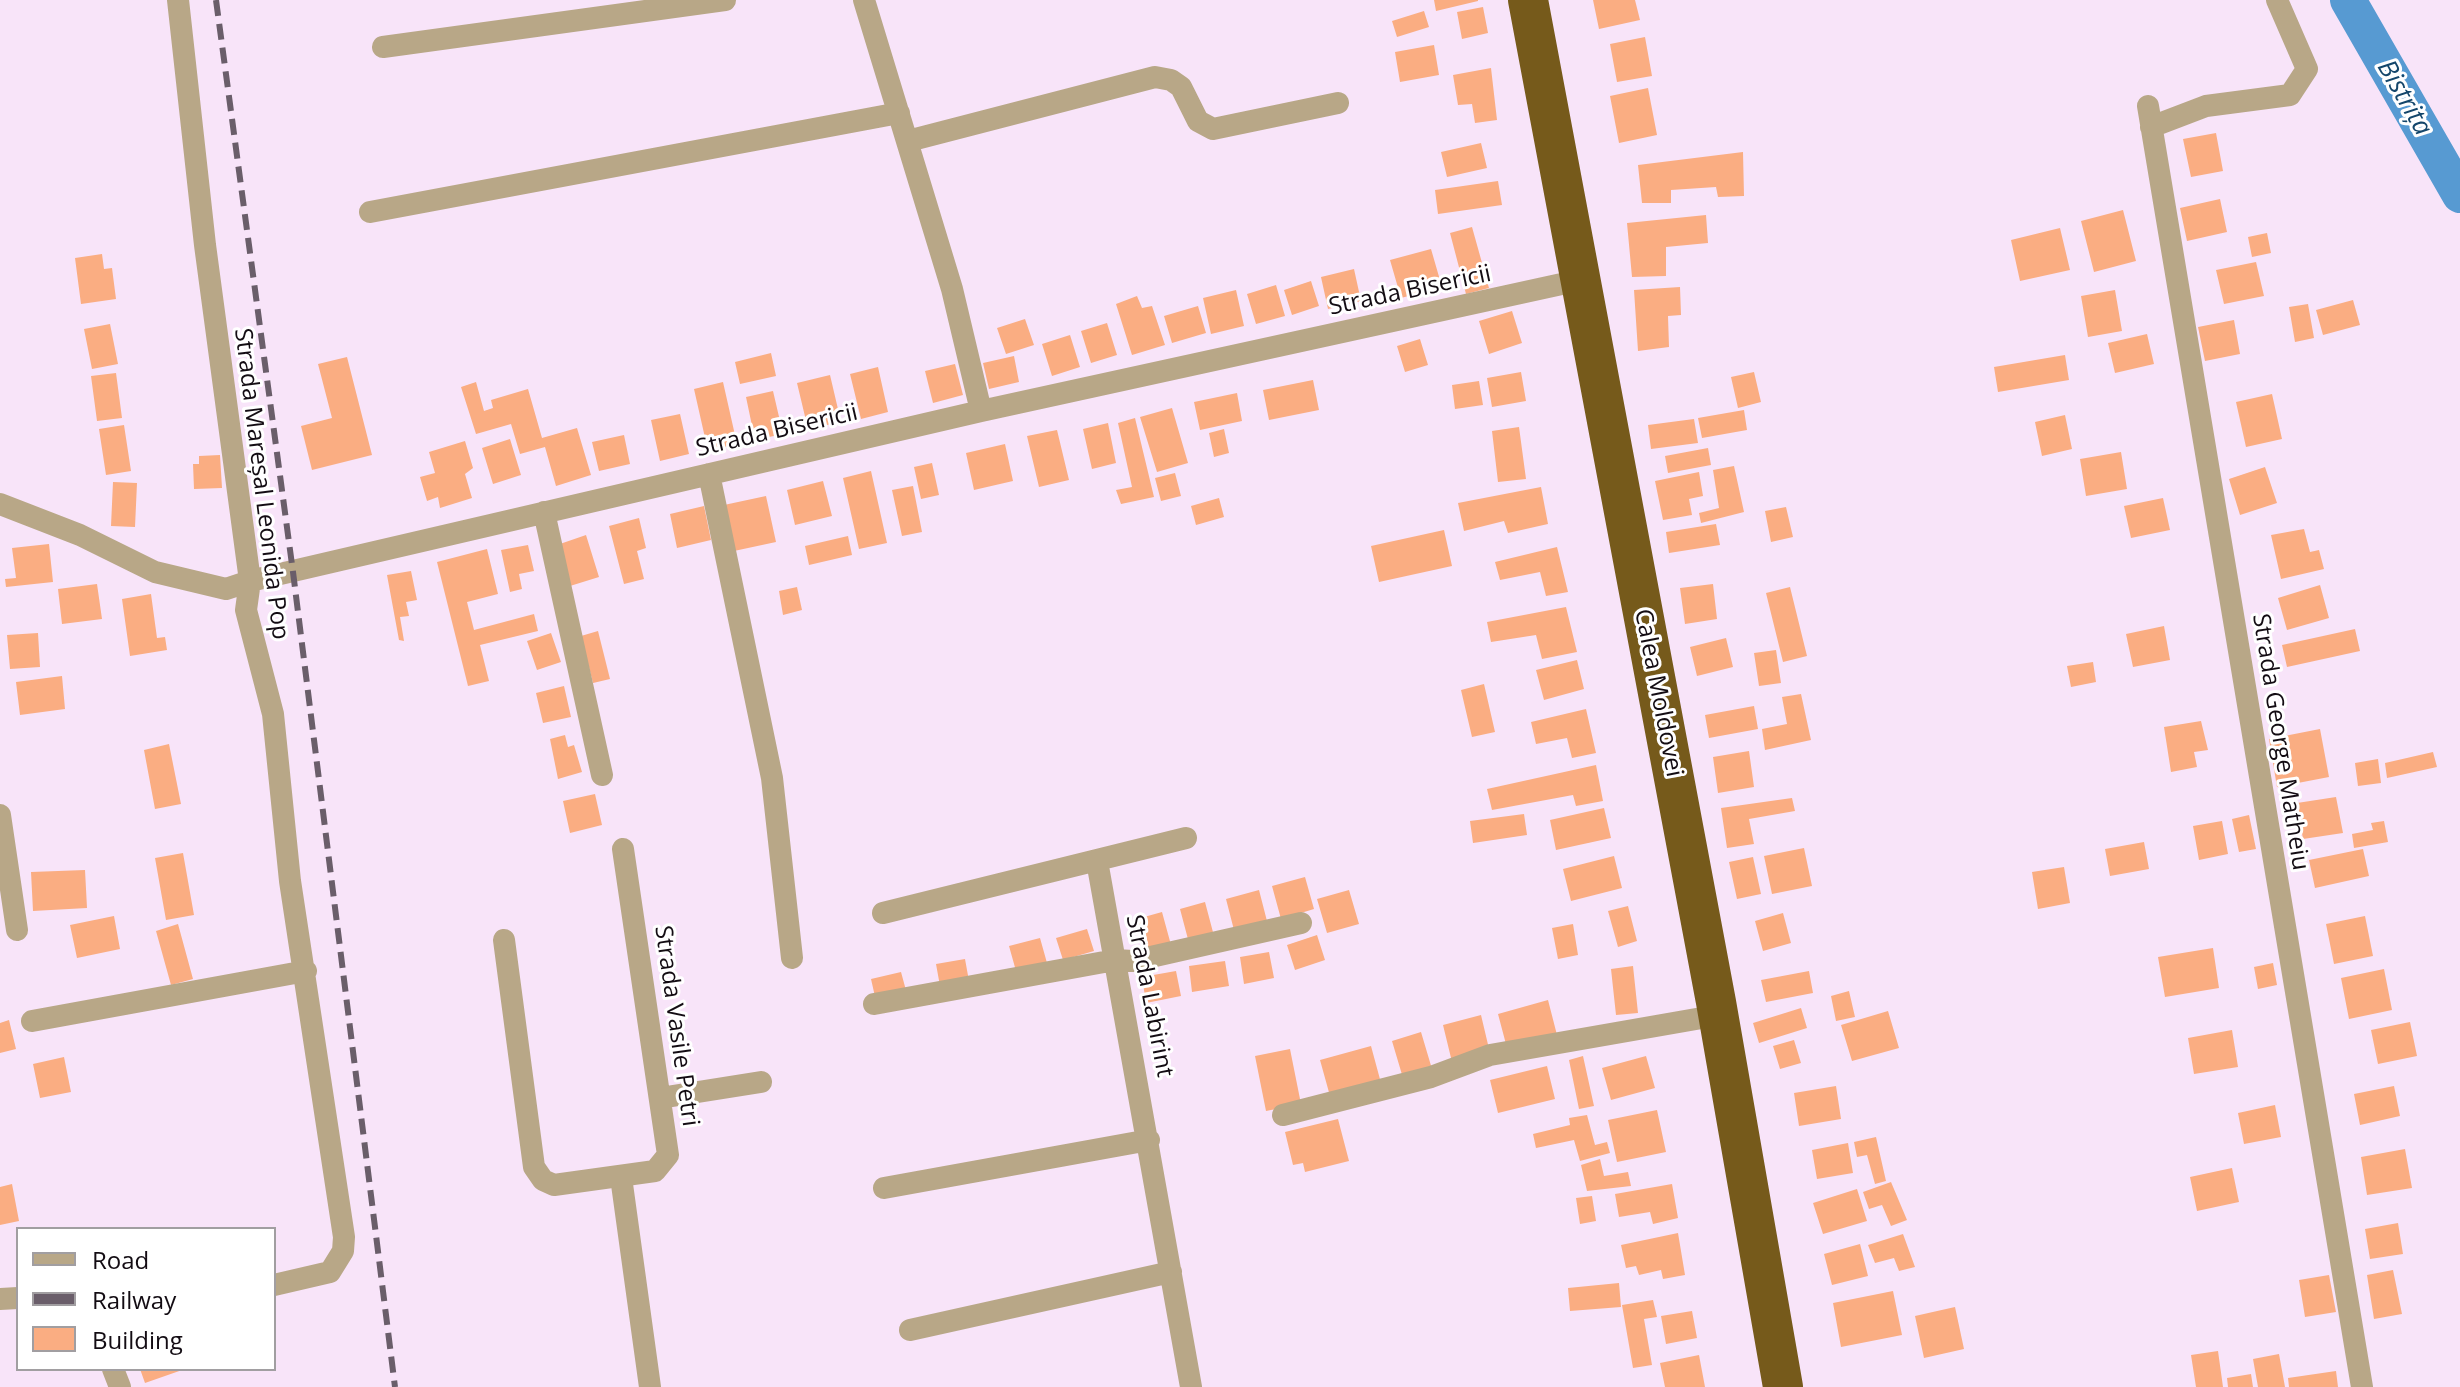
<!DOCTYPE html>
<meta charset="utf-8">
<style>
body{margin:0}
#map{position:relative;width:2460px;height:1387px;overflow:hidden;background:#f8e4f9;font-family:"Open Sans",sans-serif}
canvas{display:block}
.legend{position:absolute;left:16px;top:1227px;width:260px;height:144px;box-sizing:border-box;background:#fff;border:2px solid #a19ea1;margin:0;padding:10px 14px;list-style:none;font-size:24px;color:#130c13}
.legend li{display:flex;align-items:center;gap:16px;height:40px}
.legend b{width:40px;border:2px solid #a19ea1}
</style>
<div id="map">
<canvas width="2460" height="1387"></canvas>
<ul class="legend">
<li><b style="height:10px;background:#b8a787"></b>Road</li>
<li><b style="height:10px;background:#6a5e6a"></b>Railway</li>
<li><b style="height:22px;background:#faad82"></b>Building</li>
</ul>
</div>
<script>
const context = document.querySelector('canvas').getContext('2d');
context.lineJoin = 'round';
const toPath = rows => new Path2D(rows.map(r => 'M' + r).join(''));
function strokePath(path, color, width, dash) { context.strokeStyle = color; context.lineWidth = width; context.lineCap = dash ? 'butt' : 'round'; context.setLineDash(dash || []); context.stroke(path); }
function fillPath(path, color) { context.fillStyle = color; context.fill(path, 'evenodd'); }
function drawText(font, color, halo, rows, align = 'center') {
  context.font = font + ' "Open Sans",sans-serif'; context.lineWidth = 6; context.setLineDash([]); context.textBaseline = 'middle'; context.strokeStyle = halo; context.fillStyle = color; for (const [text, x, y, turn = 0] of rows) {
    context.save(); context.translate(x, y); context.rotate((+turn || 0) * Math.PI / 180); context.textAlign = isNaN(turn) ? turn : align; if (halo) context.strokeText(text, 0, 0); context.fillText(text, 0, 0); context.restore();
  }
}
const river = toPath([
 [2348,0,2460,195]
]);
const building = toPath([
 [1434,0,1478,0,1478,1,1436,11],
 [1593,0,1635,0,1640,20,1599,29],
 [1483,7,1488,33,1462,39,1457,12],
 [1424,11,1429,27,1397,37,1392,21],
 [1645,37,1652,76,1617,82,1610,44],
 [1434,45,1439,75,1400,82,1395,52],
 [1491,68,1497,120,1475,123,1472,104,1458,105,1453,75],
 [1648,88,1657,135,1619,143,1610,96],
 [2216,133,2223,171,2191,177,2183,139],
 [1481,143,1487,168,1447,177,1441,152],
 [1743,152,1744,196,1718,197,1716,187,1671,190,1671,203,1642,203,1638,165],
 [1498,181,1502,205,1438,214,1435,190],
 [2220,199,2227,232,2187,241,2180,208],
 [2123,210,2136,261,2094,272,2081,221],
 [1706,215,1708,243,1666,247,1666,276,1632,277,1627,223],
 [1472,227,1489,288,1466,294,1450,233],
 [2060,228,2070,270,2020,281,2011,240],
 [2267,233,2271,253,2252,257,2248,237],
 [1431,249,1442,287,1401,298,1390,260],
 [102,254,104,269,112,268,116,299,81,304,75,258],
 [2256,262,2264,296,2224,304,2216,270],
 [1354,269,1361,301,1328,309,1321,277],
 [1311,281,1319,306,1292,315,1284,290],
 [1276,285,1285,316,1256,324,1247,294],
 [1680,287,1681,315,1668,316,1669,347,1638,351,1634,290],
 [1236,290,1244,326,1211,334,1203,298],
 [2115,290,2122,331,2088,337,2081,296],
 [1137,296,1142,308,1152,306,1165,345,1132,355,1116,304],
 [2353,300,2360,325,2323,335,2316,310],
 [2308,304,2314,338,2295,342,2289,307],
 [1198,306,1206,333,1172,343,1164,316],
 [1512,311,1522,343,1489,354,1479,321],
 [1025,319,1034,345,1006,354,997,328],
 [2234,320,2240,354,2205,361,2198,327],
 [1107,323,1117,355,1091,363,1081,331],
 [110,324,118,364,92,369,84,329],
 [2147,334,2154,364,2115,373,2108,343],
 [1070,335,1080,367,1052,376,1042,344],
 [1420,339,1428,365,1405,372,1397,346],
 [771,353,776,376,740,384,735,362],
 [2065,355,2069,380,1998,392,1994,367],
 [1014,356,1019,382,989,389,983,363],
 [347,357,372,455,312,470,301,426,332,418,318,364],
 [955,364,963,395,933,403,925,371],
 [878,367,888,412,861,419,850,374],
 [1521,372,1526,401,1492,407,1487,378],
 [1754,372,1761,402,1738,408,1731,377],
 [116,373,122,418,97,421,91,376],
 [830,375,841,422,808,429,797,383],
 [1313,380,1319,410,1269,420,1263,390],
 [1479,381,1483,405,1455,409,1452,385],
 [476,382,484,411,493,408,491,400,528,389,542,438,577,428,591,475,556,486,545,447,520,454,511,424,476,434,461,387],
 [723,382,737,444,708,451,694,389],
 [773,391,783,434,755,440,746,397],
 [1237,393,1242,421,1200,430,1194,402],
 [2272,394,2282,439,2246,447,2236,402],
 [1172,408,1188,463,1157,472,1140,417],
 [1744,410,1747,430,1702,438,1698,418],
 [680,414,689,454,660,461,651,420],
 [2065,415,2072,449,2042,456,2035,422],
 [1135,418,1154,497,1121,504,1116,490,1132,487,1118,423],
 [1694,419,1698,443,1651,449,1648,425],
 [1108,423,1116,463,1092,469,1083,429],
 [124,425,131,471,106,475,99,429],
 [1519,427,1526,479,1498,482,1492,431],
 [1224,429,1229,453,1214,457,1209,433],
 [1057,430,1069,480,1039,487,1027,436],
 [624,435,630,464,599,471,592,442],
 [510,439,521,475,493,484,482,448],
 [465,441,473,468,465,474,472,498,440,508,438,497,427,501,420,477,435,473,429,452],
 [1005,444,1013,481,974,490,966,453],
 [1708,448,1711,465,1668,473,1665,456],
 [2121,452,2127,489,2086,496,2080,459],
 [220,455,222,488,194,489,193,464,199,464,199,456],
 [932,463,939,495,921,499,914,467],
 [1734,466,1744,512,1701,523,1699,513,1719,508,1713,470],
 [2265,467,2277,503,2240,515,2229,479],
 [871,471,887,543,859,549,843,478],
 [1699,472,1703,496,1689,499,1692,515,1663,520,1655,481],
 [1175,473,1181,496,1161,501,1155,478],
 [823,481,832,516,795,525,787,490],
 [113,482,137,483,135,527,111,526],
 [913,486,922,532,902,536,892,490],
 [1541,487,1548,524,1508,533,1504,521,1464,531,1458,503],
 [766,496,776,542,734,551,724,505],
 [1219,498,1224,517,1196,525,1191,506],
 [2163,498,2170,530,2131,538,2124,506],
 [704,506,711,540,677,548,670,514],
 [1786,507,1793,537,1771,542,1765,511],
 [639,518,646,548,637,551,644,579,624,584,609,526],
 [1716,524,1720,545,1669,553,1666,532],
 [2304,529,2310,552,2319,550,2324,569,2281,579,2271,535],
 [1444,530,1452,566,1379,582,1371,546],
 [586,535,599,577,570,586,557,545],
 [848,536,852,555,809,565,805,546],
 [49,544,53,582,6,587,5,579,16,578,12,548],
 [528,545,534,571,519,574,522,589,510,592,501,550],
 [1557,547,1568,592,1546,596,1540,572,1500,580,1495,562],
 [487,549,498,594,467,602,474,630,534,614,538,631,480,645,489,681,468,686,437,562],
 [411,571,417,600,406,602,409,616,400,617,404,641,399,640,387,575],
 [97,584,102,619,62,624,58,589],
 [1713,584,1717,619,1685,624,1680,588],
 [2320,585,2329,618,2287,630,2278,598],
 [797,587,802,610,783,615,779,591],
 [1790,587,1807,656,1783,662,1766,593],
 [151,594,157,638,165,637,167,650,130,656,122,599],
 [1566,607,1577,652,1542,659,1536,635,1491,642,1487,622],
 [2164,626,2170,660,2133,667,2126,634],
 [2355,629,2360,651,2287,667,2282,645],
 [598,631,610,679,593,683,581,636],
 [38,633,40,667,10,669,7,635],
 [551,633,561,662,537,670,527,641],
 [1726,638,1733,667,1697,676,1690,647],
 [1776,650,1781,683,1759,686,1754,653],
 [1577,660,1584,689,1544,700,1536,670],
 [2093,662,2096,682,2071,687,2067,666],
 [62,676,65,709,20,715,16,682],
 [1484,684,1495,732,1472,737,1461,690],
 [564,686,571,717,543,723,536,693],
 [1801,694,1811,740,1765,750,1762,729,1787,724,1782,697],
 [1754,706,1758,729,1709,738,1705,715],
 [1586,709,1596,753,1572,758,1567,738,1536,744,1531,722],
 [2201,721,2208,750,2194,752,2197,767,2171,772,2164,727],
 [2320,729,2329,777,2277,787,2269,739],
 [565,735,568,747,574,745,582,772,558,779,550,739],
 [169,744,181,804,155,809,144,750],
 [1749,751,1754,787,1718,793,1713,757],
 [2433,752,2437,767,2387,778,2385,763],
 [2378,759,2381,783,2358,786,2355,763],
 [1596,765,1603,801,1576,806,1573,795,1492,810,1487,789],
 [595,794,602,825,570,833,563,801],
 [2336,797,2343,833,2303,839,2297,803],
 [1792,798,1795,811,1749,819,1754,844,1727,848,1721,808],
 [1604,808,1611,838,1556,850,1550,820],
 [1524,814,1527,835,1473,843,1470,821],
 [2249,815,2256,849,2239,852,2232,819],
 [2222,821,2228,854,2199,860,2193,826],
 [2384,821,2388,842,2354,848,2352,834,2373,830,2371,823],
 [2144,842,2149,869,2110,876,2105,849],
 [1804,848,1812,886,1772,894,1764,856],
 [2363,849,2369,876,2315,888,2309,860],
 [183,853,194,915,166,920,155,858],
 [1614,856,1622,888,1571,901,1563,869],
 [1753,857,1761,894,1737,899,1729,862],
 [2064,867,2070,903,2038,909,2032,872],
 [85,870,87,908,33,911,31,872],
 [1305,877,1314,909,1281,919,1272,886],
 [1259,890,1268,925,1235,934,1226,899],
 [1349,890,1359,924,1327,933,1317,899],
 [1205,902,1214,936,1189,943,1180,909],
 [1628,906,1637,941,1618,947,1608,911],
 [1162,912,1171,945,1146,952,1137,919],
 [1783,913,1791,943,1763,951,1755,921],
 [114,916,120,949,77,958,70,925],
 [2365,916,2373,956,2334,964,2326,924],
 [178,924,193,979,171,985,156,931],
 [1573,924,1578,955,1558,959,1552,928],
 [1087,929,1094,951,1063,960,1056,938],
 [1317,935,1325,960,1295,970,1287,945],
 [1040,938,1047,963,1016,971,1009,946],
 [2213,948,2219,988,2165,997,2158,957],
 [1269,952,1274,978,1244,984,1240,957],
 [965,959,969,981,940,986,936,964],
 [1225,961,1229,986,1192,992,1189,966],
 [2273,963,2277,985,2258,989,2254,967],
 [1633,966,1638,1013,1616,1015,1611,969],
 [2384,969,2392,1010,2349,1019,2341,978],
 [1176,971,1181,996,1146,1003,1142,977],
 [1809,971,1813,993,1766,1002,1761,980],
 [901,972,907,994,876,1001,871,979],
 [1849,991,1855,1017,1836,1021,1831,996],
 [1548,1000,1557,1035,1507,1048,1498,1014],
 [1801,1008,1807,1028,1759,1043,1753,1023],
 [1888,1011,1899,1048,1852,1061,1841,1025],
 [1481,1015,1490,1053,1452,1062,1443,1025],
 [9,1020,16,1049,0,1053,0,1023],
 [2410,1022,2417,1056,2378,1064,2371,1030],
 [2232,1030,2238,1067,2194,1074,2188,1038],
 [1421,1032,1432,1069,1403,1078,1392,1041],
 [1794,1040,1801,1063,1780,1069,1773,1046],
 [1371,1046,1381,1083,1330,1096,1320,1060],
 [1290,1049,1301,1104,1266,1111,1255,1056],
 [1583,1056,1594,1106,1579,1109,1569,1060],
 [1646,1056,1655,1088,1611,1100,1602,1068],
 [64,1057,71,1092,40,1098,33,1064],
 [1547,1066,1555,1099,1498,1113,1490,1080],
 [1836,1086,1841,1119,1799,1126,1794,1093],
 [2394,1086,2400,1116,2360,1125,2354,1094],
 [2275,1105,2281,1137,2244,1144,2238,1113],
 [1657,1110,1666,1152,1617,1162,1608,1120],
 [1587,1115,1595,1145,1607,1142,1610,1153,1580,1161,1574,1140,1536,1148,1533,1134,1570,1125,1569,1118],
 [1338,1119,1349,1161,1305,1172,1303,1163,1293,1165,1285,1132],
 [1876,1137,1886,1181,1875,1184,1867,1155,1857,1157,1854,1142],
 [1848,1143,1853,1173,1817,1179,1812,1150],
 [2405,1149,2412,1188,2367,1195,2361,1157],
 [1600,1159,1604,1176,1628,1172,1631,1186,1587,1191,1581,1165],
 [2232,1168,2239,1202,2197,1211,2190,1177],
 [1891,1182,1907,1220,1891,1226,1882,1205,1869,1209,1863,1192],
 [12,1184,19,1221,0,1225,0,1187],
 [1672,1184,1678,1218,1653,1224,1650,1212,1619,1217,1615,1194],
 [1857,1189,1867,1221,1823,1234,1813,1203],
 [1592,1196,1596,1221,1580,1224,1576,1198],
 [2398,1223,2403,1254,2370,1259,2365,1229],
 [1678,1233,1685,1275,1663,1279,1661,1270,1639,1275,1636,1266,1626,1268,1621,1245],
 [1903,1234,1915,1267,1899,1271,1894,1258,1875,1263,1868,1245],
 [1860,1244,1868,1276,1832,1285,1824,1254],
 [2393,1270,2402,1314,2374,1319,2367,1275],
 [2329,1275,2336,1312,2305,1317,2299,1280],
 [1619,1283,1621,1307,1570,1311,1568,1288],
 [1893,1291,1902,1335,1841,1347,1833,1303],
 [1653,1300,1657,1317,1644,1319,1652,1365,1633,1368,1622,1305],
 [1955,1307,1964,1349,1924,1358,1915,1316],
 [1692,1311,1697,1338,1666,1344,1661,1316],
 [2218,1351,2223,1387,2196,1387,2191,1355],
 [2279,1354,2285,1387,2258,1387,2253,1359],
 [1699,1355,1705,1387,1665,1387,1660,1363],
 [140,1369,185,1369,145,1383],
 [2336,1371,2338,1387,2289,1387,2288,1378],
 [2251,1374,2253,1387,2228,1387,2227,1378]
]);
const street = toPath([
 [178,0,205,245,250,581,246,610,273,714,290,881,344,1237,343,1251,330,1272,274,1285],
 [864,0,952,289,981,411],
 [383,47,725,0],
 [2148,106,2362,1387],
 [2151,127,2206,106,2290,95,2307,69,2277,0],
 [908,141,1155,77,1171,80,1181,87,1198,121,1213,129,1338,103],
 [370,212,899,113],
 [709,474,772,778,792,958],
 [0,504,80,535,155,572,226,589,250,581,981,411,1580,280],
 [544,512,602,775],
 [0,815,17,930],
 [1097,861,1191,1387],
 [883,913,1186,838],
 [504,940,534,1167,543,1180,554,1185,655,1171,668,1155,623,849],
 [874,1004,1115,960,1133,961,1301,923],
 [32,1021,306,971],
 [660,1098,761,1082],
 [1283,1115,1431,1077,1490,1055,1719,1015],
 [621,1177,650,1387],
 [884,1188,1149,1140],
 [0,1299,18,1298],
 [910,1330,1171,1272],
 [113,1369,120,1387]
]);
const highway = toPath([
 [1528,0,1716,1002,1783,1387]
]);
const rail = toPath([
 [216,0,293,572,395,1387]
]);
const streetNames = [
 ["Strada Bisericii",1410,291,-12],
 ["Strada Bisericii",777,431,-13],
 ["Strada Mareșal Leonida Pop",261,484,83],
 ["Calea Moldovei",1658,693,79],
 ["Strada George Matheiu",2280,742,81],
 ["Strada Labirint",1149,996,79],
 ["Strada Vasile Petri",676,1026,82]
];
const waterNames = [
 ["Bistrița",2404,98,60]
];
strokePath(river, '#579ad2', 36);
fillPath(building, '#faad82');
strokePath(street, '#b8a787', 22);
strokePath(highway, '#765a1b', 40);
strokePath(rail, '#6a5e6a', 6, [16, 8]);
drawText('24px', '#130c13', '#fff', streetNames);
drawText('italic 26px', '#14466b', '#fff', waterNames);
</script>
